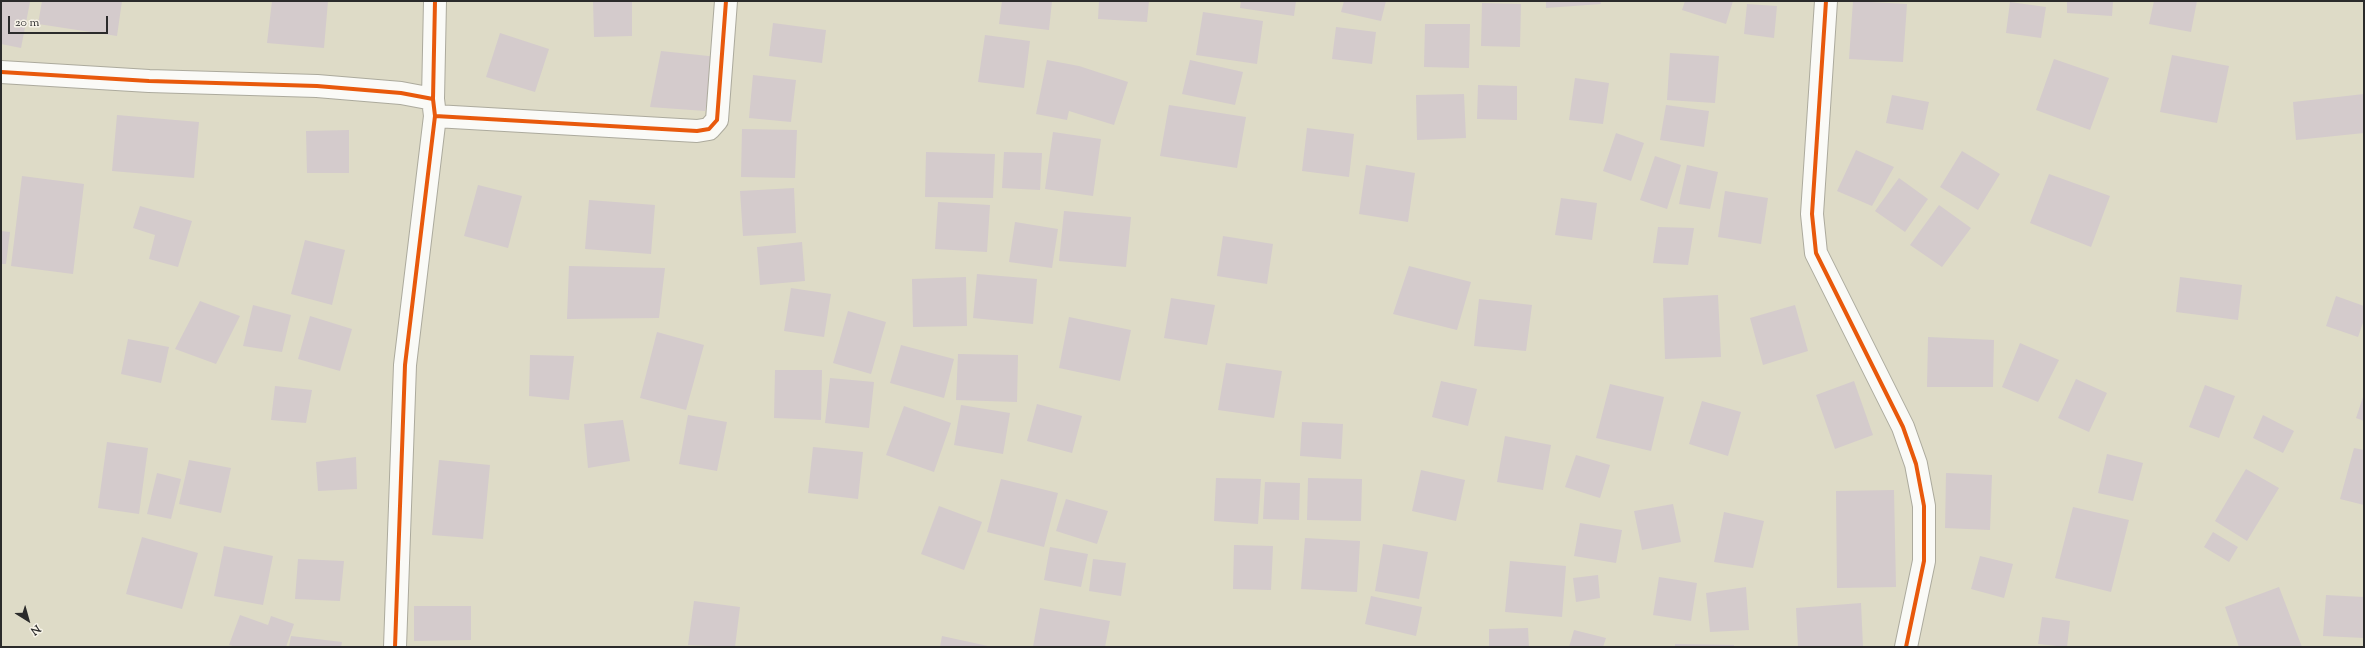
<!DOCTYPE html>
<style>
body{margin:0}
#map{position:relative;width:2365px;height:648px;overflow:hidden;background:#dedbc7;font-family:"Sorts Mill Goudy",serif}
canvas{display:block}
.frame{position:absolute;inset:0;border:2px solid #2b2b2b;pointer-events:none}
.north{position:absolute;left:8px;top:600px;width:40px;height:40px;-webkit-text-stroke:3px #f7f3e8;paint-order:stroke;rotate:143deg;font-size:11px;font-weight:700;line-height:16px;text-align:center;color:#2b2b2b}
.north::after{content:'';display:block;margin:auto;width:14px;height:18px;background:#2b2b2b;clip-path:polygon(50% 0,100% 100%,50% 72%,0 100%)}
.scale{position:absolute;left:8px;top:16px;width:100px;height:18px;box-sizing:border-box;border:2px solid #2b2b2b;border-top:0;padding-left:5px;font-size:12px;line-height:14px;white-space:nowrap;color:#2b2b2b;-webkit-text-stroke:3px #f7f3e8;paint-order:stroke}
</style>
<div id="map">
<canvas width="2365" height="648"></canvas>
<div class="frame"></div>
<div class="north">N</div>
<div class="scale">20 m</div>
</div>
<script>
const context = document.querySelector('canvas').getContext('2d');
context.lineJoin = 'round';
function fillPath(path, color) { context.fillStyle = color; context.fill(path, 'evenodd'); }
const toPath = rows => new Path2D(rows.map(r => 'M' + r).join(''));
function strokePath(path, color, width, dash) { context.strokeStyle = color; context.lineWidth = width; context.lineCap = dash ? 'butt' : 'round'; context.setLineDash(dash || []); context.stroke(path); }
const building = toPath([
 [1,1,30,2,21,48,1,44],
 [42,1,122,1,117,36,38,24],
 [272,1,328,1,324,48,267,43],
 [593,1,632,1,632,36,594,37],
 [1002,1,1052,1,1049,30,999,24],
 [1099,1,1149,1,1147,22,1098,19],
 [1241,1,1296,1,1294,16,1240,8],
 [1344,1,1386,1,1381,21,1341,12],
 [1546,1,1600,1,1601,4,1546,8],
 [1685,1,1733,1,1726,24,1682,10],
 [1853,1,1907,4,1903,62,1849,59],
 [2067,1,2113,1,2112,16,2067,13],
 [2154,1,2197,1,2191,32,2149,24],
 [2010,2,2046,7,2041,38,2006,33],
 [1482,3,1521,4,1520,47,1481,46],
 [1747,4,1777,6,1774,38,1744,34],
 [1203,12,1263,21,1257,64,1196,55],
 [773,23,826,30,822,63,769,56],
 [1425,24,1470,24,1469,68,1424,67],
 [1336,27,1376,32,1372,64,1332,59],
 [500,33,549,49,535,92,486,77],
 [985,35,1030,41,1024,88,978,82],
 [661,51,718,57,705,111,650,107],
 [1670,53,1719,56,1715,103,1667,100],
 [2172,55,2229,66,2217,123,2160,112],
 [2054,59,2109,78,2090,130,2036,110],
 [1047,60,1079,66,1128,82,1114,125,1069,111,1067,120,1036,114],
 [1190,60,1243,72,1235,105,1182,94],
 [753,75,796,80,791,122,749,118],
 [1575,78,1609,83,1603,124,1569,120],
 [1478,85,1517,86,1517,120,1477,119],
 [1464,94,1466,138,1417,140,1416,95],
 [2364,94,2364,133,2296,140,2293,102],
 [1892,95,1929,102,1923,130,1886,123],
 [1169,105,1246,117,1237,168,1160,156],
 [1666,105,1709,111,1704,147,1660,140],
 [117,115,199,122,194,178,112,171],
 [1307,128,1354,134,1349,177,1302,171],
 [742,129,797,130,795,178,741,177],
 [349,130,349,173,307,173,306,131],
 [1053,132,1101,139,1093,196,1045,189],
 [1616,133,1644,143,1631,181,1603,171],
 [1856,150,1894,167,1872,206,1837,191],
 [1962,151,2000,174,1978,210,1940,187],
 [926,152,995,154,993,198,925,197],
 [1004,152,1042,153,1040,190,1002,188],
 [1655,156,1681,165,1667,209,1640,200],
 [1366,165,1415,173,1408,222,1359,214],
 [1687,165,1718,172,1710,209,1679,204],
 [2049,174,2110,196,2091,247,2030,223],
 [22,176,84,184,73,274,11,266],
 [1899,178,1928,199,1905,232,1875,211],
 [478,185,522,196,508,248,464,236],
 [794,188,796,233,743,236,740,191],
 [1725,191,1768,198,1761,244,1718,237],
 [1561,198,1597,203,1592,240,1555,235],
 [589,200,655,205,651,254,585,249],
 [938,202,990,205,987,252,935,249],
 [1939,205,1971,228,1942,267,1910,245],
 [140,206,192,221,178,267,149,259,155,235,133,228],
 [1064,211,1131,217,1126,267,1059,261],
 [1015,222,1058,229,1052,268,1009,262],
 [1658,227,1694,228,1688,265,1653,263],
 [1,231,10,232,6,264,1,264],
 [1223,236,1273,244,1267,284,1217,276],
 [305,240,345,250,332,305,291,294],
 [802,242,805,281,760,285,757,247],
 [569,266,665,268,659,318,567,319],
 [1409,266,1471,282,1457,330,1393,314],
 [977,274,1037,279,1033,324,973,318],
 [966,277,967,326,913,327,912,279],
 [2180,277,2242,285,2238,320,2176,312],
 [791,288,831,294,824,337,784,331],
 [1718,295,1721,357,1665,359,1663,298],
 [2336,296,2364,306,2364,320,2358,337,2326,326],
 [1171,298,1215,305,1207,345,1164,338],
 [1479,299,1532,305,1526,351,1474,346],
 [200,301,240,316,216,364,175,349],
 [253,305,291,315,282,352,243,346],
 [1795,305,1808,351,1763,365,1750,318],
 [848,311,886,322,871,374,833,363],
 [310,316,352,329,340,371,298,359],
 [1069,317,1131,330,1120,381,1059,368],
 [657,332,704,345,686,410,640,398],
 [1928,337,1994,340,1993,387,1927,387],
 [128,339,169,347,161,383,121,374],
 [2020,343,2059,360,2038,402,2002,387],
 [901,345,954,359,944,398,890,383],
 [958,354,1018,355,1017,402,956,400],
 [530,355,574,356,569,400,529,396],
 [1226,363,1282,371,1274,418,1218,410],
 [775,370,822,370,821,420,774,418],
 [830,378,874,382,869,428,825,423],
 [2076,379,2107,393,2089,432,2058,418],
 [1441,381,1477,389,1468,426,1432,417],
 [1854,381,1873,435,1835,449,1816,395],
 [1610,384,1664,397,1651,451,1596,438],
 [2205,385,2235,396,2219,438,2189,427],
 [275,386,312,390,306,423,271,420],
 [2364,394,2364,421,2356,418],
 [1702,401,1741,412,1728,456,1689,444],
 [1037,404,1082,416,1072,453,1027,441],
 [961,405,1010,413,1003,454,954,445],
 [904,406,951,423,934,472,886,455],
 [688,415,727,422,717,471,679,464],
 [2263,415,2294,431,2283,453,2253,438],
 [623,420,630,461,588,468,584,424],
 [1302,422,1343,424,1341,459,1300,456],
 [1505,436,1551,445,1543,490,1497,482],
 [107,442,148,448,139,514,98,508],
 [813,447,863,452,858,499,808,493],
 [2354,448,2364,450,2364,505,2340,499],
 [2107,454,2143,463,2133,501,2098,493],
 [1576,455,1610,465,1600,498,1565,487],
 [356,457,357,489,318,491,316,462],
 [189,460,231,468,221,513,179,504],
 [439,460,490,465,483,539,432,535],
 [2246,469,2279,488,2247,541,2215,521],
 [1421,470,1465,480,1456,521,1412,511],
 [157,473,181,479,171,519,147,514],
 [1946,473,1992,475,1990,530,1945,528],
 [1216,478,1261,479,1258,524,1214,521],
 [1308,478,1362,479,1361,521,1307,520],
 [1001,479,1058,493,1044,547,987,532],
 [1265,482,1300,483,1299,520,1263,519],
 [1894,490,1896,587,1837,588,1836,491],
 [1066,499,1108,511,1097,544,1056,531],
 [1673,504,1681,542,1642,550,1634,511],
 [939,506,982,522,964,570,921,554],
 [2073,507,2129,520,2111,592,2055,578],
 [1724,512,1764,521,1753,568,1714,562],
 [1580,523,1622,530,1616,563,1574,556],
 [2213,532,2238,547,2229,562,2204,547],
 [142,537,198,553,182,609,126,594],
 [1305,538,1360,541,1357,592,1301,589],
 [1383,544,1428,552,1419,599,1375,591],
 [1234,545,1273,546,1271,590,1233,589],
 [224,546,273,556,263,605,214,596],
 [1050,547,1088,554,1081,587,1044,580],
 [1980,556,2013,564,2004,598,1971,589],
 [298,559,344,561,340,601,295,599],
 [1093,559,1126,563,1121,596,1089,591],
 [1510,561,1566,566,1562,617,1505,612],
 [1598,575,1600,598,1576,602,1573,578],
 [1659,577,1697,583,1691,621,1653,615],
 [1746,587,1749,630,1710,632,1706,593],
 [2279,587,2302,647,2239,647,2225,607],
 [2326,595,2364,597,2364,638,2323,636],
 [1371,596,1422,607,1416,636,1365,624],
 [694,601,740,607,735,647,688,645],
 [1861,603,1863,647,1798,647,1796,608],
 [414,606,471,606,471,640,414,641],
 [1040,608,1110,621,1105,647,1033,647],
 [240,615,268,625,271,616,294,624,286,647,236,647,229,645],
 [2042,617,2070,621,2067,647,2038,644],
 [1528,628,1529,647,1489,647,1489,629],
 [1574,630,1606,638,1603,647,1569,647],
 [291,636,342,642,341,647,289,647],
 [942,636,988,646,988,647,940,647],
 [1675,644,1734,645,1734,647,1675,647]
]);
const minor = toPath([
 [1826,1,1812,214,1816,253,1903,427,1916,464,1924,506,1924,561,1906,647],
 [1,72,149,81,317,86,401,93,433,99],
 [435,116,697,131,709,129,717,120,726,1],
 [395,647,405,365,435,116,433,99,435,1]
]);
const cycleway = toPath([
 [1826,1,1812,214,1816,253,1903,427,1916,464,1924,506,1924,561,1906,647],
 [1,72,149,81,317,86,401,93,433,99],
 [435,116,697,131,709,129,717,120,726,1],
 [395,647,405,365,435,116,433,99,435,1]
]);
fillPath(building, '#d4cbcc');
strokePath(minor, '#acaa9d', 24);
strokePath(minor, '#fafaf7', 22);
strokePath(cycleway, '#e8590c', 4);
</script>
